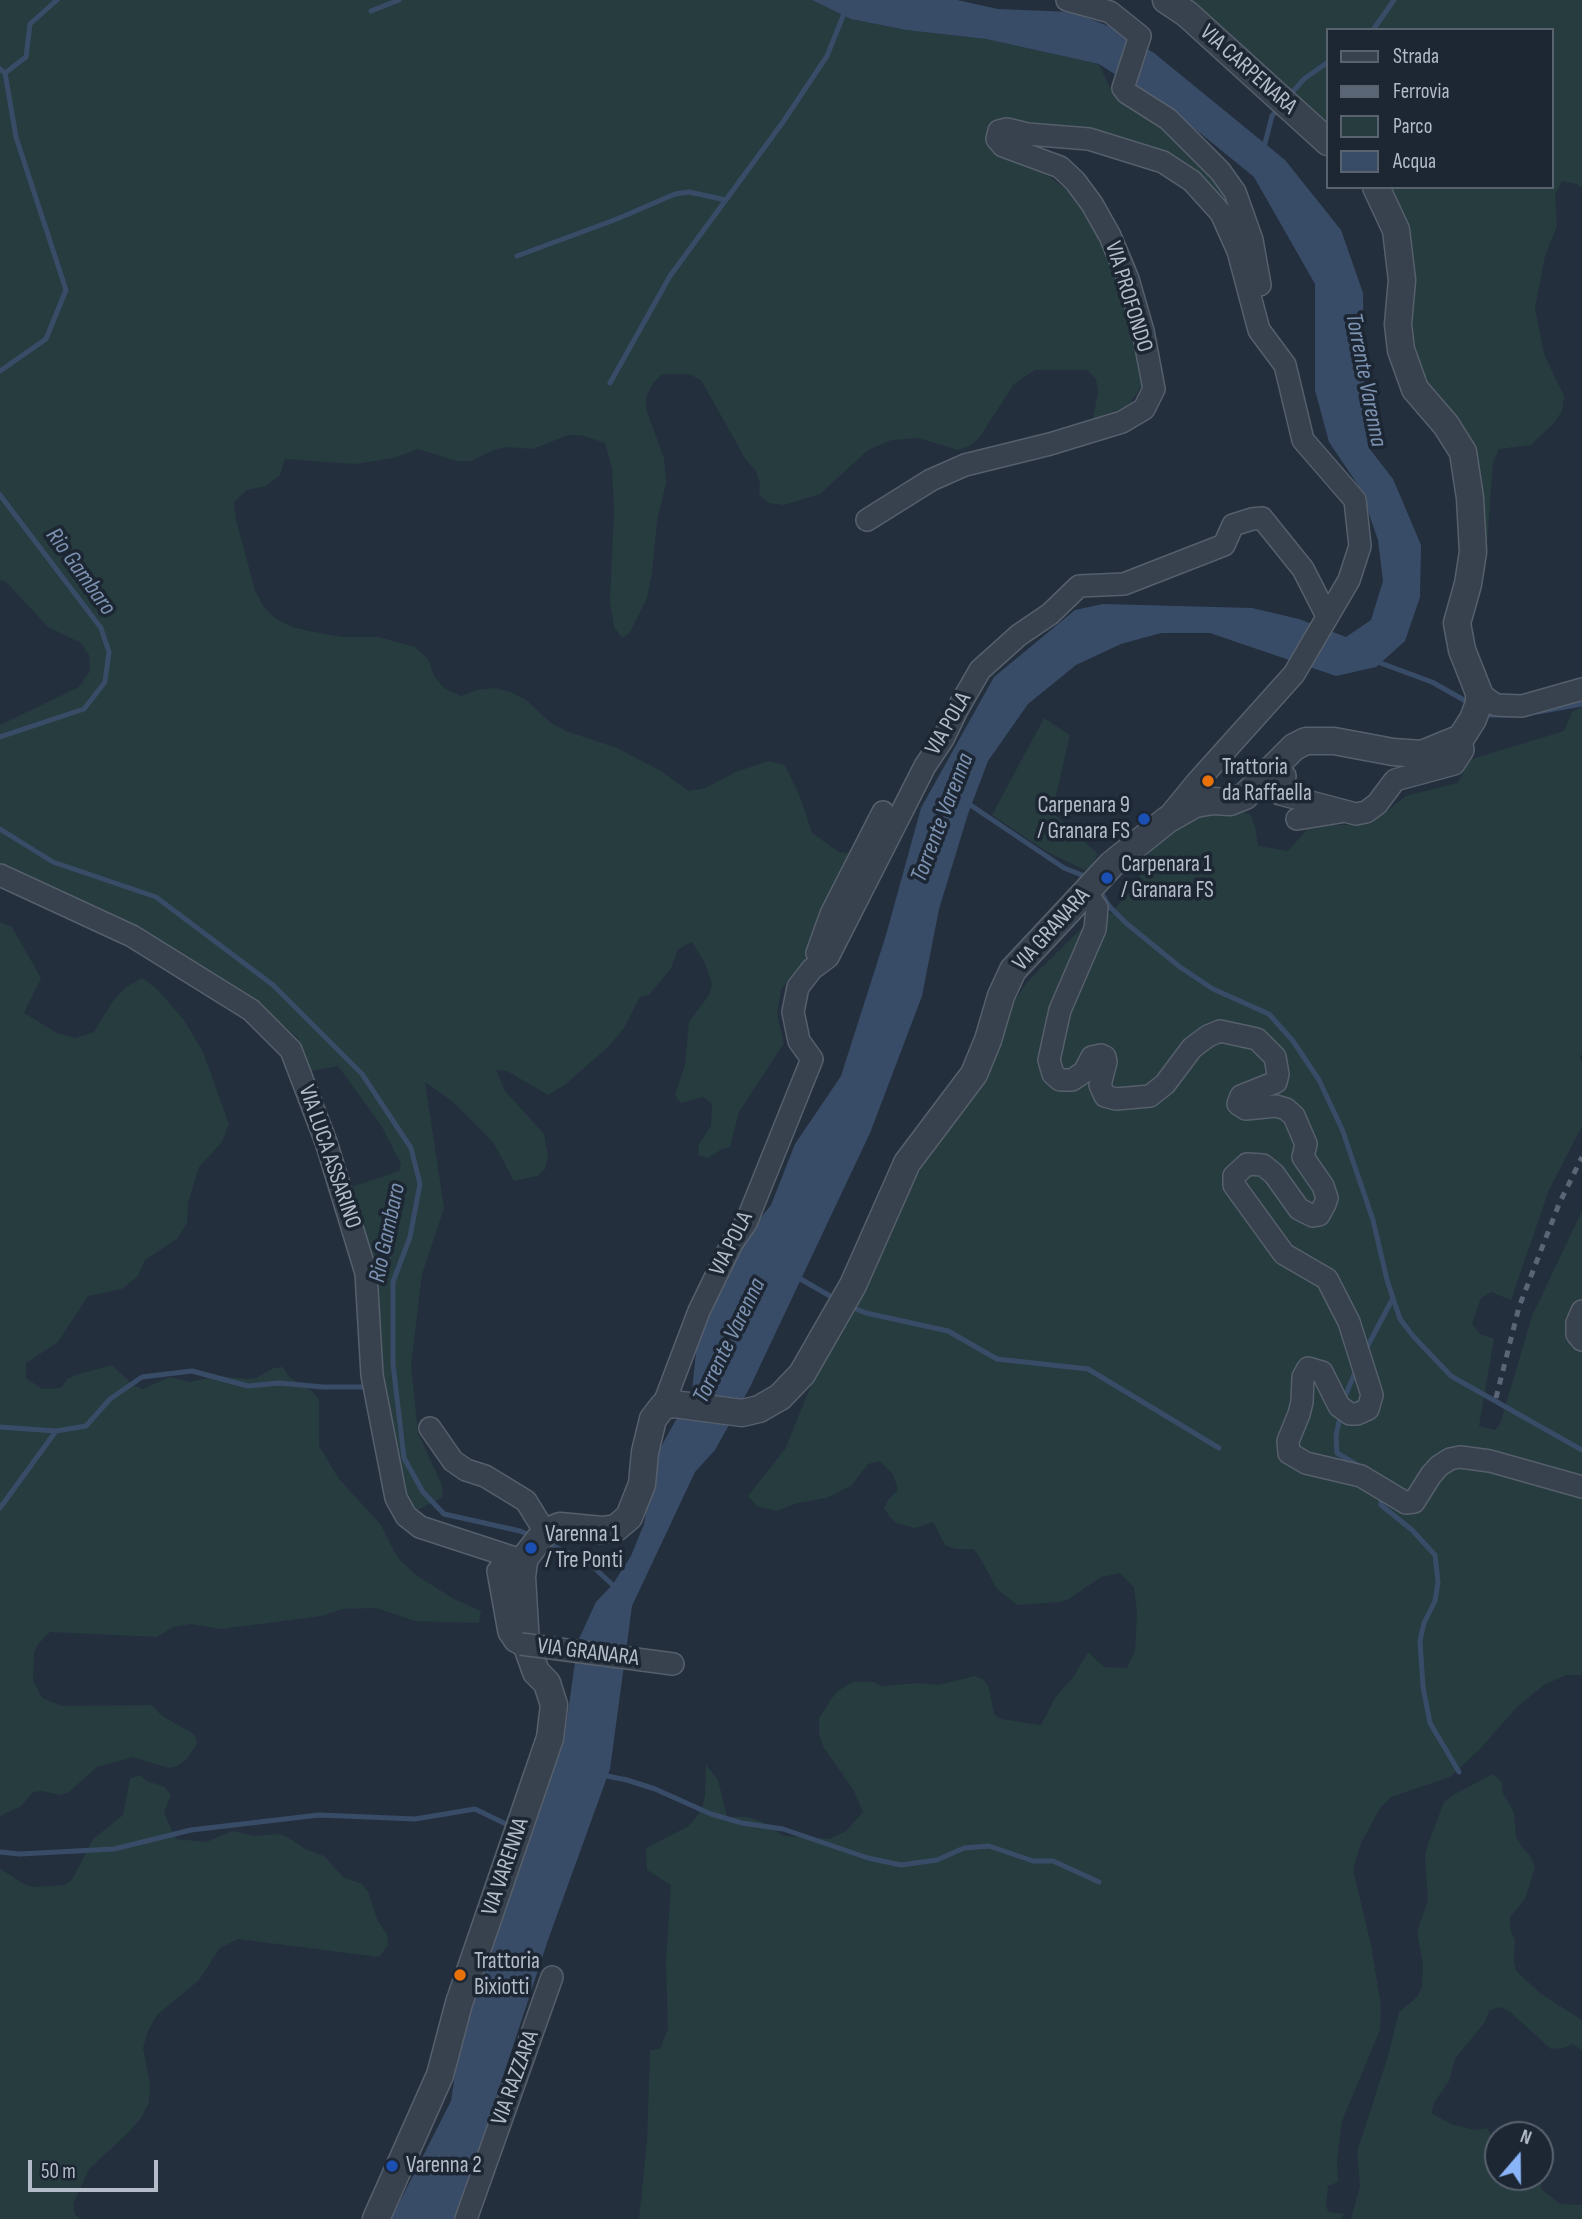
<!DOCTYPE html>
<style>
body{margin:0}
#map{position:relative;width:1582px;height:2219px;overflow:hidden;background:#242f3e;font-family:"Sofia Sans Condensed",sans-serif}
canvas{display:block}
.legend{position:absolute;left:1326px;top:28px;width:228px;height:161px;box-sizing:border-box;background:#1d2633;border:2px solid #59626f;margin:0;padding:9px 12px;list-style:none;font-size:21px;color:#b4bcc9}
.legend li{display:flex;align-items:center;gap:14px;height:35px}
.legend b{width:35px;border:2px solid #59626f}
.north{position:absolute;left:1484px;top:2121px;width:70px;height:70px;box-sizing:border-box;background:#1d2633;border:2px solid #59626f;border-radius:50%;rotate:20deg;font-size:19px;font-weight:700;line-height:28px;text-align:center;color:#b4bcc9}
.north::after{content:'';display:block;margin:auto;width:24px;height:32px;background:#8ab4f8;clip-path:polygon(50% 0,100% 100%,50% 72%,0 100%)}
.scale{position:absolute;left:28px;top:2160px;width:130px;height:32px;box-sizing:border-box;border:4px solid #b4bcc9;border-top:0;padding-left:9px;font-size:21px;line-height:24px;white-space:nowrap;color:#b4bcc9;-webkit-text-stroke:5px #1d2633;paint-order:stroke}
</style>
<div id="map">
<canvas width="1582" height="2219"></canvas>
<ul class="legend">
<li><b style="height:9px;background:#38414e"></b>Strada</li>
<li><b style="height:9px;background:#5a6575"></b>Ferrovia</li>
<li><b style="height:19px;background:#263c3f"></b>Parco</li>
<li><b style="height:19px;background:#394c67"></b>Acqua</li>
</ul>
<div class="north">N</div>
<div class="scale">50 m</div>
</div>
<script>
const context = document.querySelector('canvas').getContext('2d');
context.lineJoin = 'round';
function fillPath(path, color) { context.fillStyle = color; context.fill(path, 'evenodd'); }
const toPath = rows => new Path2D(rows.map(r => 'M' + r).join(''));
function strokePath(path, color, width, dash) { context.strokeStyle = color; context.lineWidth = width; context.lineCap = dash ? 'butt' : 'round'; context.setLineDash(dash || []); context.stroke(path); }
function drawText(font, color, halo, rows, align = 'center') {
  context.font = font + ' "Sofia Sans Condensed",sans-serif'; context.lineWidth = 7; context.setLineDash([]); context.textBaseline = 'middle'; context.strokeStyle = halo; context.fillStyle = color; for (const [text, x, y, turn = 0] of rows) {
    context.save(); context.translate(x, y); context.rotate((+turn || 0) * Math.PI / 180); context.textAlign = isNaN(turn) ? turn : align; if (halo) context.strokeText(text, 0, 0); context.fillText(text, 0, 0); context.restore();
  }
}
const green = toPath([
 [0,0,812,0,851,19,906,30,986,39,1099,64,1111,90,1129,105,1150,115,1225,186,1240,221,1160,151,1122,137,1007,119,987,134,990,145,1032,164,1066,189,1086,212,1109,257,1129,317,1142,386,1128,406,1093,419,1098,393,1096,379,1087,370,1035,370,1014,384,979,438,970,446,958,450,919,438,892,440,868,450,820,494,784,505,769,503,759,495,760,483,756,471,746,460,701,380,689,374,662,374,653,383,646,397,646,409,664,458,666,483,657,521,652,573,647,598,630,632,622,638,614,627,610,601,614,510,612,468,605,443,581,435,568,435,533,449,507,447,494,450,471,461,456,461,418,449,394,458,355,464,285,459,280,475,266,486,247,490,234,502,236,520,255,590,263,606,276,619,292,627,309,631,342,637,378,637,415,647,428,659,434,676,445,689,461,696,477,690,495,688,511,692,526,700,551,723,566,731,617,748,661,771,689,791,705,788,736,772,768,761,785,765,800,797,812,833,839,852,850,853,845,872,805,966,788,980,781,990,777,1014,784,1043,739,1112,730,1147,722,1149,708,1158,698,1155,699,1144,711,1126,712,1104,703,1097,681,1103,675,1095,685,1065,689,1022,709,995,712,984,705,963,692,942,678,949,671,968,650,994,640,997,624,1028,609,1046,566,1084,548,1095,507,1071,496,1070,505,1091,544,1134,548,1157,545,1169,537,1176,514,1181,493,1142,452,1101,425,1082,444,1208,422,1274,411,1365,418,1433,442,1485,443,1497,416,1511,407,1498,397,1471,384,1383,376,1263,349,1188,399,1171,401,1164,381,1125,338,1066,311,1071,298,1038,255,1001,126,920,0,862,0,725,79,687,90,671,89,655,81,643,48,627,6,582,0,580],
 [1180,0,1582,0,1582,188,1577,184,1562,181,1555,195,1557,226,1545,256,1535,308,1544,354,1564,396,1562,411,1554,423,1531,445,1499,449,1493,463,1487,544,1480,543,1481,504,1424,386,1412,353,1385,187,1552,187,1552,30,1328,30,1328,132],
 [1582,707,1582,1054,1579,1057,1582,1060,1582,1126,1549,1190,1511,1300,1491,1292,1481,1298,1472,1324,1480,1334,1494,1339,1479,1426,1495,1430,1500,1424,1532,1316,1582,1211,1582,1675,1566,1675,1544,1685,1517,1707,1480,1749,1450,1777,1391,1797,1380,1808,1361,1843,1353,1869,1371,1945,1381,2006,1380,2030,1342,2121,1337,2160,1338,2182,1328,2186,1326,2207,1329,2212,1344,2214,1341,2219,639,2219,647,2142,650,2050,660,2049,668,2029,666,1962,671,1885,647,1870,646,1848,687,1827,695,1819,702,1809,705,1795,706,1765,718,1780,727,1817,747,1817,762,1822,784,1836,829,1839,846,1831,863,1812,853,1789,824,1748,819,1735,819,1718,836,1692,853,1682,873,1682,882,1686,919,1683,938,1685,975,1676,984,1680,989,1688,994,1714,1001,1719,1041,1725,1055,1698,1074,1676,1088,1652,1104,1667,1127,1668,1135,1651,1137,1612,1134,1587,1120,1573,1101,1577,1069,1599,1060,1602,1017,1605,997,1589,979,1556,973,1549,955,1549,945,1545,933,1522,915,1528,896,1523,889,1516,884,1508,888,1500,898,1490,893,1474,880,1461,868,1464,851,1486,826,1498,797,1503,777,1511,757,1506,748,1496,785,1449,813,1381,903,1201,1010,1008,1027,982,1085,925,1111,913,1139,882,1144,859,1171,831,1199,814,1235,811,1250,814,1255,826,1258,846,1288,851,1310,826,1370,824,1406,796,1458,783,1469,760,1564,731,1572,712],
 [1044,718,1070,735,1052,812,1098,854,1089,872,1049,853,992,815],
 [0,922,12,927,41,978,24,1013,57,1033,75,1038,94,1032,113,1001,126,987,142,978,157,989,184,1020,203,1052,229,1124,222,1142,199,1167,188,1203,187,1223,177,1239,145,1260,137,1277,122,1289,88,1296,58,1342,26,1363,26,1378,42,1389,52,1389,62,1387,67,1379,76,1375,112,1365,133,1385,143,1389,170,1377,190,1382,218,1376,247,1379,256,1378,274,1368,283,1367,288,1376,313,1392,319,1400,319,1446,339,1479,381,1525,394,1551,400,1560,416,1575,454,1599,481,1611,479,1623,415,1621,376,1608,342,1609,322,1616,221,1629,191,1624,173,1627,157,1637,50,1632,39,1643,34,1652,33,1680,42,1698,62,1706,152,1705,161,1715,195,1735,197,1744,186,1760,177,1766,168,1768,133,1757,97,1767,69,1792,60,1795,42,1791,33,1792,21,1806,0,1816],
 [1493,1774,1502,1782,1503,1793,1514,1813,1516,1837,1522,1847,1530,1856,1535,1867,1525,1899,1510,1917,1510,1929,1515,1940,1514,1960,1516,1971,1541,1994,1582,2020,1582,2051,1573,2044,1563,2048,1551,2049,1510,2012,1499,2007,1489,2011,1485,2022,1455,2059,1449,2081,1435,2101,1431,2113,1453,2125,1476,2130,1487,2128,1493,2138,1498,2141,1498,2177,1540,2177,1540,2162,1543,2166,1541,2189,1560,2204,1582,2205,1582,2219,1351,2219,1360,2186,1357,2152,1388,2056,1399,2012,1417,1997,1422,1987,1423,1965,1417,1931,1428,1901,1425,1856,1428,1844,1444,1802,1453,1795],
 [139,1775,147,1781,165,1787,171,1795,164,1813,176,1839,206,1842,233,1831,253,1836,280,1834,289,1838,305,1849,324,1856,343,1877,362,1884,368,1892,377,1919,387,1935,388,1945,379,1957,238,1939,220,1948,199,1980,157,2015,148,2031,143,2048,150,2084,149,2102,141,2118,129,2132,89,2169,73,2204,75,2215,82,2219,0,2219,0,1869,26,1885,35,1887,64,1885,72,1880,93,1839,123,1815,130,1779]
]);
const water = toPath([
 [812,0,957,0,998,9,1072,12,1111,27,1154,53,1285,160,1341,230,1363,293,1364,388,1369,448,1393,479,1421,545,1420,597,1405,641,1376,667,1336,676,1210,633,1161,633,1121,644,1076,665,1028,704,988,761,968,814,939,909,922,996,870,1133,750,1387,715,1450,695,1472,632,1606,610,1769,548,1940,456,2219,391,2219,451,2101,457,2060,474,1997,564,1740,578,1641,596,1602,613,1584,631,1556,644,1524,657,1454,692,1391,697,1343,717,1283,750,1231,771,1205,795,1144,841,1076,886,935,921,808,994,677,1075,610,1103,604,1252,608,1299,619,1346,637,1371,620,1383,581,1378,540,1360,488,1329,442,1315,390,1315,284,1254,177,1178,115,1099,64,986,39,906,30,851,19]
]);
const stream = toPath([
 [371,11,399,0],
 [1373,30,1394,0],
 [0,69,5,73,16,137,66,290,46,339,0,371],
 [5,73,26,57,30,24,57,0],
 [1289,96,1304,79,1328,62],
 [1263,151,1272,116,1278,109],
 [517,256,617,219,675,194,689,192,726,200],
 [610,383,670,276,783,122,827,56,845,11],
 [0,495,101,628,109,652,105,682,84,709,0,737],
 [1375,661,1432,682,1471,704],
 [1482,711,1490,715,1520,715],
 [1537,712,1582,704],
 [966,802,1064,868,1087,877],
 [0,829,53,862,156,897,273,985,362,1074,411,1148,420,1184,410,1237,393,1282,393,1364,404,1458,423,1492,444,1514,520,1531,532,1536],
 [1099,889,1109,906,1126,923,1180,967,1213,989,1269,1014,1293,1041,1319,1080,1342,1129,1373,1220,1387,1280,1400,1319,1413,1336,1451,1376,1582,1450],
 [797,1277,837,1300],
 [849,1306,866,1313,948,1331,997,1359,1088,1369,1219,1448],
 [1365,1351,1393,1298],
 [1344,1399,1356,1370],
 [1341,1412,1336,1436,1337,1453,1359,1466],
 [0,1427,56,1431,86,1426,110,1399,142,1377,192,1371,248,1386,279,1383,323,1387,370,1387],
 [1381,1494,1381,1505,1412,1530,1435,1555,1438,1582,1435,1601,1424,1623,1420,1641,1423,1687,1430,1723,1459,1772],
 [0,1508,56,1431],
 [547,1543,588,1562,617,1589],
 [602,1775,627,1780,655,1789,711,1814,742,1823,783,1829,868,1858,901,1865,937,1860,964,1848,989,1846,1033,1861,1053,1861,1099,1882],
 [0,1852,20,1854,114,1849,191,1830,319,1815,415,1819,475,1809,510,1826]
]);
const minor = toPath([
 [1067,0,1110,12,1140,36,1123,88,1127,93,1168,119,1220,171,1235,192,1252,240,1260,285],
 [867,520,931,480,965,465,1050,444,1122,422,1144,409,1154,389,1143,331,1128,279,1110,236,1092,204,1075,181,1060,167,1003,146,997,139,999,131,1007,129,1027,134,1089,139,1163,162,1192,181,1221,213,1238,251,1259,330,1285,365,1303,440,1355,500,1360,546,1349,580,1294,674,1197,782,1170,815],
 [1479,693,1496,705,1522,706,1582,689],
 [1285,776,1280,794,1356,814,1366,812,1377,804,1395,780,1454,764,1463,750,1461,738],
 [1297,819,1340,812],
 [0,875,132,936,251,1010,291,1050,326,1142,366,1273,372,1375,396,1498,406,1516,420,1527,524,1561],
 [1086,892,1097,908,1095,929,1060,1010,1049,1060,1053,1074,1060,1080,1072,1080,1084,1072,1092,1057,1101,1055,1105,1057,1106,1062,1100,1085,1105,1096,1116,1099,1150,1096,1165,1084,1192,1048,1208,1036,1220,1031,1257,1039,1275,1057,1278,1074,1276,1082,1241,1096,1238,1104,1246,1109,1276,1106,1286,1109,1294,1116,1306,1144,1303,1157,1323,1186,1327,1198,1325,1204,1319,1215,1313,1216,1299,1209,1274,1174,1263,1165,1247,1164,1234,1176,1234,1185,1284,1254,1327,1279,1349,1322,1372,1395,1368,1409,1357,1414,1350,1414,1339,1406,1322,1372,1308,1368,1303,1377,1302,1402,1299,1414,1288,1441,1289,1453,1306,1463,1361,1476,1406,1503,1414,1502,1431,1475,1439,1466,1450,1459,1460,1457,1490,1461,1582,1487],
 [817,953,831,914,883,812],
 [1582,1311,1577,1323,1577,1334,1582,1340],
 [663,1406,699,1311,732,1243,746,1223,812,1059,799,1041,793,1012,798,987,812,969,828,957,925,766,943,739,957,710,980,670,1019,635,1050,614,1079,586,1124,584,1224,545,1233,525,1252,519,1262,518,1303,569,1327,616],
 [430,1428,453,1461,466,1470,485,1476,526,1501,545,1532],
 [519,1616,513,1608,506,1569,501,1568,498,1571,509,1632,515,1641,521,1644],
 [643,1660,673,1664],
 [466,2219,552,1977]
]);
const tertiary = toPath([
 [1166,0,1187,14,1328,142],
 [376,2219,440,2075,459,2003,550,1738,554,1705,547,1683,536,1672,526,1644,522,1577,524,1561,527,1555,545,1532,560,1526,602,1530,616,1528,629,1517,642,1484,645,1452,653,1419,663,1406,674,1404,742,1413,759,1409,780,1397,802,1374,853,1285,907,1163,974,1074,988,1040,1001,996,1013,970,1112,864,1167,820,1195,804,1213,801,1230,802,1245,796,1294,747,1306,741,1334,741,1393,752,1422,754,1461,738,1473,719,1479,703,1479,693,1462,650,1457,623,1468,584,1473,552,1470,498,1463,452,1446,425,1415,389,1401,350,1398,324,1402,280,1396,230,1376,187]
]);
const rail = toPath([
 [1496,1398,1519,1307,1559,1204,1582,1157]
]);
const minorBridge = toPath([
 [521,1644,643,1660]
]);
const markers = [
 [1208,781,7,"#e8710a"],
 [1144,819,7,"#1a4fb4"],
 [1107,878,7,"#1a4fb4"],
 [531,1548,7,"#1a4fb4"],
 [460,1975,7,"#e8710a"],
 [392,2166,7,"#1a4fb4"]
];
const streetNames = [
 ["VIA CARPENARA",1248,70,42],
 ["VIA PROFONDO",1128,297,73],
 ["VIA POLA",949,724,-60],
 ["VIA GRANARA",1052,930,-48],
 ["VIA LUCA ASSARINO",329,1157,71],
 ["VIA POLA",732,1244,-63],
 ["VIA GRANARA",588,1653,7],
 ["VIA VARENNA",506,1867,-71],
 ["VIA RAZZARA",516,2078,-70]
];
const poiNames = [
 ["Trattoria",1222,768],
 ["da Raffaella",1222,794],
 ["Carpenara 9",1130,806,"right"],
 ["/ Granara FS",1130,832,"right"],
 ["Carpenara 1",1121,865],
 ["/ Granara FS",1121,891],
 ["Varenna 1",545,1535],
 ["/ Tre Ponti",545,1561],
 ["Trattoria",474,1962],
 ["Bixiotti",474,1988],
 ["Varenna 2",406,2166]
];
const waterNames = [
 ["Torrente Varenna",1365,380,79],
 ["Rio Gambaro",80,572,54],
 ["Torrente Varenna",943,818,-69],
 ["Rio Gambaro",388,1233,-78],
 ["Torrente Varenna",730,1341,-64]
];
fillPath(green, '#263c3f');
fillPath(water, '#394c67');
strokePath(stream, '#394c67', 5);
strokePath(minor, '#565f6c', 24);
strokePath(tertiary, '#565f6c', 29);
strokePath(minor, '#38414e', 21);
strokePath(tertiary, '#38414e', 26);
strokePath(rail, '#5a6575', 5, [7, 7]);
strokePath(minorBridge, '#565f6c', 24, []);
strokePath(minorBridge, '#38414e', 21);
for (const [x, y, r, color] of markers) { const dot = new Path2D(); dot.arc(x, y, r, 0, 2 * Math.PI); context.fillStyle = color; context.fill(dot); strokePath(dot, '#1d2633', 2.5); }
drawText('23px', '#b4bcc9', '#1d2633', streetNames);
drawText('23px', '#b4bcc9', '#1d2633', poiNames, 'left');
drawText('italic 24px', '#7c92b1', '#1d2633', waterNames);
</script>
